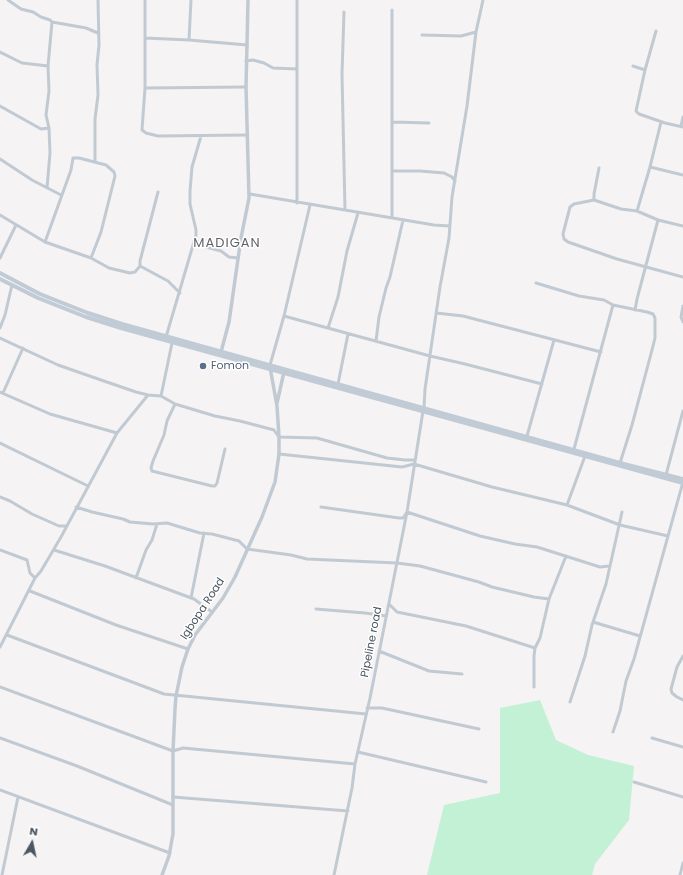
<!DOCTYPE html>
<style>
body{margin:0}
#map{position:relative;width:683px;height:875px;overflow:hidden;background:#f5f3f3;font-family:Poppins,sans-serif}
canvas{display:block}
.north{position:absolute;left:12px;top:823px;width:40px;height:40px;-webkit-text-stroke:3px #fff;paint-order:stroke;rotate:9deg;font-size:11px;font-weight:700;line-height:16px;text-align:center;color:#4a5661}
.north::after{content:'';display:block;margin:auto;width:14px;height:18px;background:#4a5661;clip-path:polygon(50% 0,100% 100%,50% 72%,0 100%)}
</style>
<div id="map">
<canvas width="683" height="875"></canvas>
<div class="north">N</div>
</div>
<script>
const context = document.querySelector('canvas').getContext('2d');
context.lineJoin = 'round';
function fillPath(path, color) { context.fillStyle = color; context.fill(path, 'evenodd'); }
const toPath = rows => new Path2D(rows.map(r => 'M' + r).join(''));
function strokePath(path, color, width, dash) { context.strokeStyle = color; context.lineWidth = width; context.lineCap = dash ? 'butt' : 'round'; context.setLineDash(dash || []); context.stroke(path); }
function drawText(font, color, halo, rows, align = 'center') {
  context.font = font + ' Poppins,sans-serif'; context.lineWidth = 3; context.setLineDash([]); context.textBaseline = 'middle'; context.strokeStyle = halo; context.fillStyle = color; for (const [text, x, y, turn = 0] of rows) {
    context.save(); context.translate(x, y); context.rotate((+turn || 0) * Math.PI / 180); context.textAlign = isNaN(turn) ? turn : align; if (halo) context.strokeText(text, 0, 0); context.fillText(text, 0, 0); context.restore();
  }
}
const green = toPath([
 [540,700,556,740,588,755,634,766,629,820,595,864,592,875,427,875,444,805,500,793,500,708]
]);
const minor = toPath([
 [8,0,21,9,33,12,41,17,50,20,52,22,48,66,49,91,46,115,49,128,50,153,47,188],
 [145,0,145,88,142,130,146,133,158,136,247,135],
 [392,10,392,218],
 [344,12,342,74,345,210],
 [52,22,86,28,98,33],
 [656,31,645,70,636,111,639,114,665,123,683,127],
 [422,35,461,36,476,32],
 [145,38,189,40,247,45],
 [189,40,191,0],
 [0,52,22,63,48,66],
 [246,61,253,60,264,63,273,68,297,69,297,0],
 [633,66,645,70],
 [145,88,246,87],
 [0,106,41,129,49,128],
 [392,122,429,123],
 [681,126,683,117],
 [0,159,32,180,61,195],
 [95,162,95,119,98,95,97,65,99,45,98,0],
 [650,167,683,175],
 [599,168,594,194,594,200,621,209,637,211,658,220,683,226],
 [392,171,420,171,444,173,452,177,455,181],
 [158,192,140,261,140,266,168,281,180,293],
 [250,194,434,225,450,226],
 [594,200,574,204,570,207,563,234,564,239,568,242,617,259,683,277],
 [297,203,297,69],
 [637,211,650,167,661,122],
 [0,215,45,242,91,258,109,268,130,273,135,272,140,266],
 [195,240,206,247,221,251,229,257,238,258],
 [45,242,71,170,73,158,79,158,106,165,114,172,115,176,101,232,91,258],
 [0,258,16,225],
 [536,283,579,296,604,300,613,305,574,449],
 [613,305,647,312,653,314,655,318,655,338,652,350,632,425,620,463],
 [683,306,681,317,683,322],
 [635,310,637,299,658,220],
 [436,313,463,316,601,352],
 [284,316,430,356,465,364,542,384],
 [0,328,5,315,12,285],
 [328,328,338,297,347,251,358,213],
 [166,337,196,235,196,230,190,204,190,191,192,167,201,136],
 [0,338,58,365,101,380,136,392,148,395,161,396,175,404,215,416,240,421,274,430,279,437,317,438,387,458,405,460,415,460],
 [376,341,379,317,386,288,390,277,403,220],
 [270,365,284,316,310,205],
 [338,384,348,334],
 [0,392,50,414,117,433],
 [3,393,23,348],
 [161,396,172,343],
 [175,404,167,421,164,435,153,461,151,468,152,471,212,486,215,486,217,483,225,449],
 [424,408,425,389,440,287,449,238,452,197,467,106,476,32,483,0],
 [527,436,554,340],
 [0,443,88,486],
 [279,454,402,467,414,464,492,487,567,505,620,525,668,536],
 [666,475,683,411],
 [0,497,10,501,32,514,59,526,66,526],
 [567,505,585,456],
 [76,507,92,512,123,519,130,522,153,524,167,523,200,533,212,534,239,541,247,549,291,555,307,559,397,563,420,566,479,582,492,587,534,597,549,599],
 [321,507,399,518,403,518,407,512,480,536,515,544,537,547,600,567,609,566],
 [0,550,27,560,30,573,35,578],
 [54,550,105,566,194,599,212,612],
 [136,578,146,550,152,540,157,524],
 [30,591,116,625,188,649],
 [191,598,204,533],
 [389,604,397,612,466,626,535,648],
 [316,609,365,613,386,616],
 [593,622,640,636],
 [7,635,164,694,366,714],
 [0,647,35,578,41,571,61,537,117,433,148,395],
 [379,651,429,671,462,674],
 [683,656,677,667,671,689,672,693,677,697,683,700],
 [0,687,173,751,183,748,355,764],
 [534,687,534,656,535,648,540,638,549,599,566,556],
 [570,702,585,656,592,625,606,584,622,512],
 [367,708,382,708,479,729],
 [613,732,620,711,626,681,634,659,683,482],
 [0,738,77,766,173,805],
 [652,738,683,747],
 [358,752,486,782],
 [634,782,683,797],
 [0,790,170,853],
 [173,797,348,811],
 [2,875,18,797],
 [334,875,352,788,355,764,370,698,407,512,423,411],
 [680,875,683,863]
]);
const tertiary = toPath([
 [221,352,229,322,241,238,249,198,246,87,248,0],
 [277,403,284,372],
 [162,875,169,856,173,834,173,751,175,709,176,696,182,667,188,649,195,635,223,598,235,577,262,517,275,482,279,454,279,437,277,406,270,367]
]);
const secondary = toPath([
 [0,273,40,294,88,313,122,324,620,463,683,479],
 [0,279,38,298,86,317,121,328,683,483]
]);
const markers = [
 [203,366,4,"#5c6f8a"]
];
const serviceNames = [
 ["Fomon",211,366]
];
const streetNames = [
 ["Igbopa Road",203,609,-57],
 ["Pipeline road",372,642,-79]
];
const quarterNames = [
 ["MADIGAN",227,244]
];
fillPath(green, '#c3f1d5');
strokePath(minor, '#c1cad2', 3);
strokePath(tertiary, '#c1cad2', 3.5);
strokePath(secondary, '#c1cbd6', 4);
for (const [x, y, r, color] of markers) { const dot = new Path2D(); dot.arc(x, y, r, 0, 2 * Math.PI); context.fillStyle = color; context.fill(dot); strokePath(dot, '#fff', 1.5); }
drawText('11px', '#4e5e75', '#fff', serviceNames, 'left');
drawText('11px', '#4a5661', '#fff', streetNames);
context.letterSpacing = '1px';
drawText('13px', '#5f6368', '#fff', quarterNames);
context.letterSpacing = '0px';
</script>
